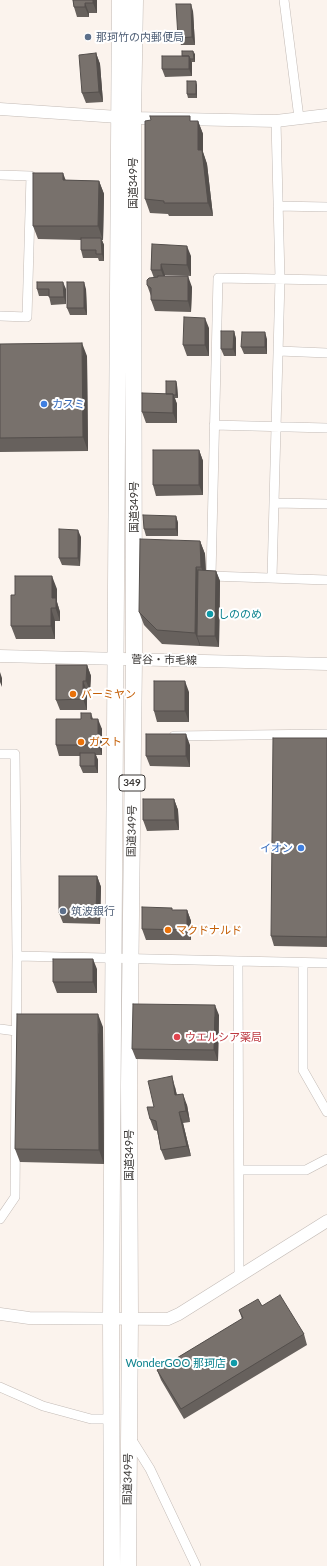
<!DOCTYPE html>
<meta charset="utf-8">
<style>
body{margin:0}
canvas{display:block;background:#fbf3ed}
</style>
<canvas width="327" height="1566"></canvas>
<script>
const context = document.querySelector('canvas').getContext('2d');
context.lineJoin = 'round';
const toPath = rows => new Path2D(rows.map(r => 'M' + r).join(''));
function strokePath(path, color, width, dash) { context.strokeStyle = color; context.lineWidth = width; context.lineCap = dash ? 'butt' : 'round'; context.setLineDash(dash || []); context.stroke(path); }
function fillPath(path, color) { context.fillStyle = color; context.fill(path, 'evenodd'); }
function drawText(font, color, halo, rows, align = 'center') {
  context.font = font + ' Lato,"Noto Sans JP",sans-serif'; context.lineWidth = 4; context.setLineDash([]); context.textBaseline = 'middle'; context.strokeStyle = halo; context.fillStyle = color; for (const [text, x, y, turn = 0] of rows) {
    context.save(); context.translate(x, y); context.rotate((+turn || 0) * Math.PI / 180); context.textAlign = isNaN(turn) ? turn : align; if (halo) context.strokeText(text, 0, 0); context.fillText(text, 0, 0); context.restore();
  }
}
const minor = toPath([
 [284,0,299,118],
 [0,175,31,176,27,317,0,316],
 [278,206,327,207],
 [327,280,218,278,211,576,327,580],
 [279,351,327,353],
 [214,425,327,428],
 [274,503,327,504],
 [272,577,280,279,276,121],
 [174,736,327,734],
 [0,754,15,754,17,956,15,1197,0,1219],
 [17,956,327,963],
 [238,961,239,1275],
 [303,963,303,1070,327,1112],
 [0,1029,16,1031],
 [239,1170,306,1170,327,1159],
 [0,1387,43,1406,91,1419,111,1419],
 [130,1437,150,1469,196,1566]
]);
const tertiary = toPath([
 [0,109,133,118,276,121,327,115],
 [0,656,327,664],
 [0,1314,29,1318,168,1319,179,1314,327,1221]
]);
const trunk = toPath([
 [112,1566,111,1318,120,0],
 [128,1566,130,1319,129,1085,134,659,133,118,135,0]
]);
const wall = toPath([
 [73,0,97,0,97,13,89,13,89,17,77,17,74,7],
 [193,11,195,45,181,45,178,38],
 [96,53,100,64,103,102,86,103,82,93],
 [195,54,195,62,192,62,192,76,165,77,162,69],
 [197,85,197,98,188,98,187,94],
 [191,121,198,121,203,134,203,152,207,164,213,216,169,216,168,214,150,213,145,199],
 [66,180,99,181,104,194,103,240,102,240,104,245,104,261,99,261,98,258,83,258,81,250,81,240,38,239,33,226],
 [152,244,191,256,191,276,165,275,165,276,192,287,191,312,155,311,151,300,151,296,147,285,154,278,151,270],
 [37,289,66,289,66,304,51,305,49,296,39,296],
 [86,289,87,315,70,315,67,308],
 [209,328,209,356,187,356,183,345],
 [234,331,236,339,236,356,224,356,221,349],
 [267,339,267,354,244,354,241,347],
 [0,344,87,356,88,451,0,452],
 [176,381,177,385,178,398,175,398,177,404,177,423,146,423,142,412,166,394],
 [199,450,203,461,203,495,156,496,153,485],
 [176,516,178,523,178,536,146,536,144,529],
 [81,537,80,566,62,565,59,558],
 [200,541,205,554,206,571,216,571,220,581,219,647,200,646,200,644,200,646,162,644,144,625,139,612],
 [57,589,57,602,60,612,60,621,55,621,55,639,16,639,11,626,15,595],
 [87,665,91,676,90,691,87,691,87,710,60,710,56,700],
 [189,692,189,722,157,722,154,711],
 [91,713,93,719,102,729,102,755,96,755,98,760,98,773,83,773,80,766,80,756,59,756,56,745,81,719],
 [327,738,327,947,274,946,271,936],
 [190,745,190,767,150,766,146,756],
 [174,799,178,810,179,830,147,831,143,820],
 [97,876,101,887,100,924,63,923,59,913],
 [173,910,187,910,191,921,191,940,146,940,142,929],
 [97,969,97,993,57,993,53,982],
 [219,1015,218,1061,136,1059,132,1049],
 [103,1027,104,1164,20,1162,15,1149],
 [175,1087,177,1095,187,1105,190,1122,183,1123,191,1156,165,1160,161,1150,157,1131,154,1130,150,1119,154,1107],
 [262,1306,304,1334,307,1345,184,1419,161,1380,157,1370,242,1319,239,1310]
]);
const shadedWall = toPath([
 [93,0,97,0,97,13,93,3],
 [85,3,89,13,89,17,85,7],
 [191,4,193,11,195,45,192,37],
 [193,51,195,54,195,62,194,59],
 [96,53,100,64,103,102,99,92],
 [189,56,192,63,192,76,189,69],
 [196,81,197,85,197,98,196,94],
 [198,121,203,134,203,152,207,164,213,216,208,203,198,150],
 [63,173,68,186,63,180],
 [99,181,104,194,103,240,98,226],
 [101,238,104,245,104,261,102,254],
 [187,246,191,256,191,276,187,265],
 [161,264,165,275,165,281,161,270],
 [188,276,192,287,191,312,188,301],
 [63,282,66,289,66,304,64,297],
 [84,282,86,289,87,315,84,308],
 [205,318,209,328,209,356,205,345],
 [234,331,236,339,236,356,233,349],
 [265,332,267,339,267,354,265,347],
 [82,343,87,356,88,451,83,437],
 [176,381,177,385,178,398,176,395],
 [173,394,177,404,177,423,173,413],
 [199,450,203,461,203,495,199,485],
 [176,516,178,523,178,536,176,529],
 [78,530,81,537,80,566,78,558],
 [200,541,205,554,206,580,201,567],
 [196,567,201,580,197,636,200,644,200,646,195,633],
 [216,571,220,581,219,647,215,636],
 [52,576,57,589,57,602,60,612,60,621,52,598],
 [51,608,55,621,55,639,51,626],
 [87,665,91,676,90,691,86,681],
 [0,672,2,678,2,687,0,682],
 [83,681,87,691,87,710,83,699],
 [185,681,189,692,189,722,185,711],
 [98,719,102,729,102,755,98,745],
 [186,734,190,745,190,767,186,756],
 [95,753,98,760,98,773,95,766],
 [174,799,178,810,179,830,175,820],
 [97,876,101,887,100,924,96,913],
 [187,910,191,921,191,940,187,930],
 [93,959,97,969,97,993,93,982],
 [215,1005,219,1015,218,1061,214,1050],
 [98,1014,103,1027,104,1164,99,1150],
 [172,1076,175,1087,179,1105,175,1095],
 [183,1094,187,1105,190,1122,186,1111],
 [179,1112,183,1123,191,1156,187,1146]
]);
const building = toPath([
 [73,0,93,0,93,3,85,3,85,7,74,7,73,0],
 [176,4,191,4,192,37,178,38,176,4],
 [182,51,193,51,194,59,190,59,189,56,182,56,182,51],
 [96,53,99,92,82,93,79,55,96,53],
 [162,56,189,56,189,69,162,69,162,56],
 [187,81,196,81,196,94,187,94,187,81],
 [150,116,190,116,190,121,198,121,198,150,202,150,208,203,164,203,164,201,145,199,145,121,151,120,150,116],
 [33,173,63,173,63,180,99,181,98,226,33,226,33,173],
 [81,238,101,238,102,254,96,254,96,250,81,250,81,238],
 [152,244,187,246,187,265,161,264,161,270,151,270,152,244],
 [158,276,188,276,188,301,151,300,151,288,147,285,147,280,149,278,158,277,158,276],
 [37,282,63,282,64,297,49,297,49,289,37,289,37,282],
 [67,282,84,282,84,308,67,308,67,282],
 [184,317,205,318,205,345,183,345,184,317],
 [221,331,234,331,233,349,221,349,221,331],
 [242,332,265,332,265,347,241,347,242,332],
 [82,343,83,437,0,438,0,344,82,343],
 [166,381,176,381,176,395,173,395,173,394,166,394,166,381],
 [142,393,173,394,173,413,142,412,142,393],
 [153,450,199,450,199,485,153,485,153,450],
 [143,515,176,516,176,529,144,529,143,515],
 [59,529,78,530,78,558,59,558,59,529],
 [140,539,200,541,201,567,196,567,195,633,157,630,139,612,140,539],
 [198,570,216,571,215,636,197,636,198,570],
 [15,576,52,576,52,598,56,598,56,608,51,608,51,626,11,626,11,595,15,595,15,576],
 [56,665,87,665,86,681,83,681,83,699,56,700,56,665],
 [154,681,185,681,185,711,154,711,154,681],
 [81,713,91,713,91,719,98,719,98,745,56,745,56,719,81,719,81,713],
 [146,734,186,734,186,756,146,756,146,734],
 [273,738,327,738,327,937,271,936,273,738],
 [80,753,95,753,95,766,80,766,80,753],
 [143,799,174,799,175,820,143,820,143,799],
 [59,876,97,876,96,913,59,913,59,876],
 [142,907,172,908,172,910,187,910,187,930,142,929,142,907],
 [53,959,93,959,93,982,53,982,53,959],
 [133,1004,215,1005,214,1050,132,1049,133,1004],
 [17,1014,98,1014,99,1150,15,1149,17,1014],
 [172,1076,175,1095,183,1094,186,1111,179,1112,187,1146,161,1150,156,1121,150,1119,147,1107,154,1107,148,1081,172,1076],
 [280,1295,304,1334,181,1409,157,1370,243,1318,239,1310,258,1299,262,1306,280,1295]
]);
const markers = [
 [88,37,4,"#5c6f8a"],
 [44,404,4,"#3f7fe0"],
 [210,614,4,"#0f9aa8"],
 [73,694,4,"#e8710a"],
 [81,742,4,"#e8710a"],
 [301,848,4,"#3f7fe0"],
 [63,911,4,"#5c6f8a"],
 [168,930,4,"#e8710a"],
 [177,1037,4,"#e0444e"],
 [234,1363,4,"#0f9aa8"]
];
const shields = [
 [132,783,26]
];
const shieldNames = [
 ["349",132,783]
];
const serviceNames = [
 ["那珂竹の内郵便局",96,37],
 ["筑波銀行",71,911]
];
const streetNames = [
 ["国道349号",133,183,-90],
 ["国道349号",134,507,-90],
 ["菅谷・市毛線",164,660,1],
 ["国道349号",132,831,-89],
 ["国道349号",129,1155,-90],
 ["国道349号",128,1479,-89]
];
const shopNames = [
 ["カスミ",52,404],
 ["イオン",293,848,"right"]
];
const cultureNames = [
 ["しののめ",218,614],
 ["WonderGOO 那珂店",226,1363,"right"]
];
const foodNames = [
 ["バーミヤン",81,694],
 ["ガスト",89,742],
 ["マクドナルド",176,930]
];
const healthNames = [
 ["ウエルシア薬局",185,1037]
];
strokePath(minor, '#c3bbb6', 10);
strokePath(tertiary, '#c3bbb6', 13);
strokePath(trunk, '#c3bbb6', 17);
strokePath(minor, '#fff', 9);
strokePath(tertiary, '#fff', 12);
strokePath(trunk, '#fff', 16);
fillPath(wall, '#67615d');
fillPath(shadedWall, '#544f4c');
fillPath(building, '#78716c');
strokePath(building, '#544f4c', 1);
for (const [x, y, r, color] of markers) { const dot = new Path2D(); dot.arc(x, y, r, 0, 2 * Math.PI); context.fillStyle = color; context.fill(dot); strokePath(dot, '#fff', 1.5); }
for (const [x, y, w] of shields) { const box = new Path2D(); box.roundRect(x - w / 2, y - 8, w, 16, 3); context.fillStyle = '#fff'; context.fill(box); strokePath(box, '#3a3735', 1); }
drawText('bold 10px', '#3a3735', null, shieldNames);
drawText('11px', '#4e5e75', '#fff', serviceNames, 'left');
drawText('11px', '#3a3735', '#fff', streetNames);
drawText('11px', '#366cbe', '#fff', shopNames, 'left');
drawText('11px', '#0d838f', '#fff', cultureNames, 'left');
drawText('11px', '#c56008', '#fff', foodNames, 'left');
drawText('11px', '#be3a42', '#fff', healthNames, 'left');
</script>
